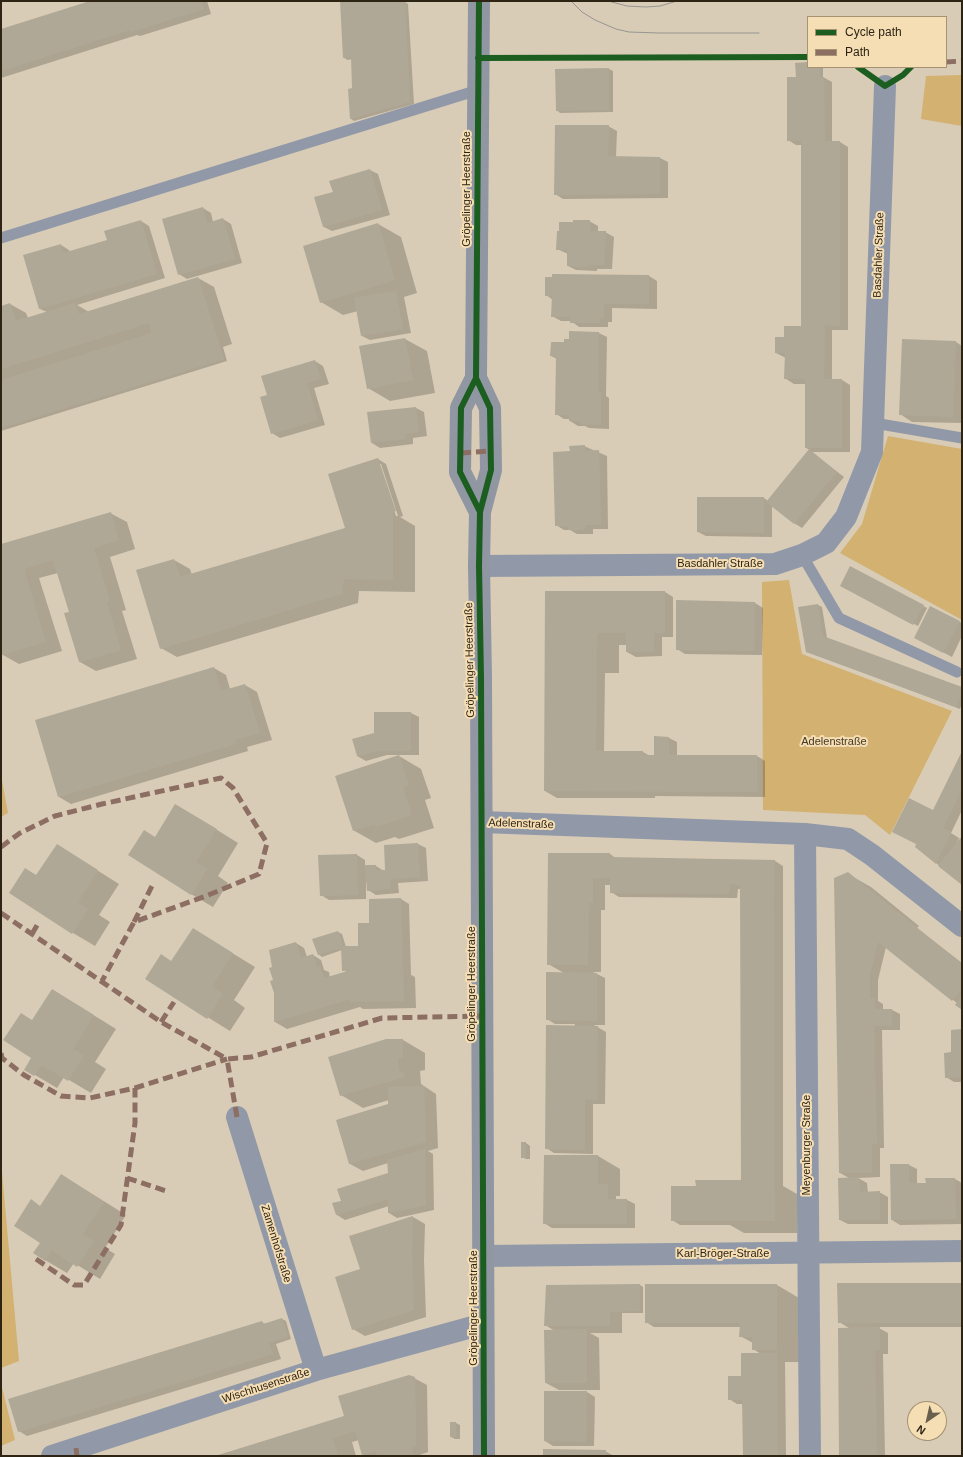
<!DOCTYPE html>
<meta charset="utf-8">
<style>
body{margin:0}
#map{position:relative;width:963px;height:1457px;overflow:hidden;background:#d9ccb6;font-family:Arial,sans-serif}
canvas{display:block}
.frame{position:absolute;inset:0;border:2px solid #2d2414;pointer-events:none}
.legend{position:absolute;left:807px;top:16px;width:140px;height:52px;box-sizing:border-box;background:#f5ddb4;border:1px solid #a59374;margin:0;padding:5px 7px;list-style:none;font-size:12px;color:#2d2414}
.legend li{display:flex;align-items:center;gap:8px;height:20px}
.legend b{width:20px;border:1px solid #a59374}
.north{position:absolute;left:907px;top:1401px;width:40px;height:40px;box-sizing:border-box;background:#f5ddb4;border:1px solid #a59374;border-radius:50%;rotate:214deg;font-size:11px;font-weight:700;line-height:16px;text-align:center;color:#2d2414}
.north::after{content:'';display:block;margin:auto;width:14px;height:18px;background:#695f4d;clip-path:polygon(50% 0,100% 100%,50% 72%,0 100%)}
</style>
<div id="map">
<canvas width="963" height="1457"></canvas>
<div class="frame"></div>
<ul class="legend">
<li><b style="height:5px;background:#1b5e20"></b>Cycle path</li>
<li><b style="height:5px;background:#8d6e63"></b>Path</li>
</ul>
<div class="north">N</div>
</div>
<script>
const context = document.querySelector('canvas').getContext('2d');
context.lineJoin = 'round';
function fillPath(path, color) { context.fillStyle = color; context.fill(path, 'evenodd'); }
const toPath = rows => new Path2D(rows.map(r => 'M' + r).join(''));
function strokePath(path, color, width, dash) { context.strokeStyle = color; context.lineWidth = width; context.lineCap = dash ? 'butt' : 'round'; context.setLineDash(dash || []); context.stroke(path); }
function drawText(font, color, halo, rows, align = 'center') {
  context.font = font + ' Arial,sans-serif'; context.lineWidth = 4; context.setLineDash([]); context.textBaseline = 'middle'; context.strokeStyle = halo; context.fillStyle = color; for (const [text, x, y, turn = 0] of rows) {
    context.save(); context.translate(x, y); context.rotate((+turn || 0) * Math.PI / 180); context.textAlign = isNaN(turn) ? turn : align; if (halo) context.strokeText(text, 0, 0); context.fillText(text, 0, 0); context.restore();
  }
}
const green = toPath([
 [962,75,962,126,921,119,926,76],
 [888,436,962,449,962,620,840,553,862,524],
 [789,580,802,654,952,711,890,835,865,815,763,810,762,582],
 [1,775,8,813,1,817],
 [1,1161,19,1361,1,1368],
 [1,1383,15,1440,1,1446]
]);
const shadow = toPath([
 [93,1,207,1,211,14,140,36,137,35,1,78,1,30],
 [341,1,390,1,405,2,408,4,414,104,354,121,351,119,353,89,352,59,348,60,344,58],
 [808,63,808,67,823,67,823,77,832,82,832,142,840,142,848,147,848,330,832,330,832,380,842,380,850,385,850,452,812,452,844,477,802,528,794,523,772,505,772,537,706,536,698,532,764,498,768,501,810,450,806,448,806,384,794,384,786,379,786,358,776,353,785,338,802,327,802,145,796,145,788,140,800,78],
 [609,69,613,71,613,112,560,113,557,110],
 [608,126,617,131,616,157,660,158,668,162,668,198,563,199,555,194],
 [370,170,378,174,390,215,332,231,324,227,316,198,334,193],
 [203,208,211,213,213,222,223,219,231,224,242,263,187,279,179,274],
 [141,221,149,226,165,278,77,305,89,312,198,278,214,287,232,344,223,347,227,361,1,431,1,307,10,304,26,313,28,318,47,312,40,309,61,245,69,250,70,252,108,241],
 [589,221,598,226,598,232,605,232,614,237,612,269,597,269,597,271,576,270,568,266,568,254,557,249,560,231,574,223],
 [378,224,401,237,417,293,404,297,411,333,370,340,362,336,358,311,343,315,321,302],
 [553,275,649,276,657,281,657,309,612,308,612,322,608,322,608,327,579,327,571,321,561,321,552,316,553,300,546,295,553,278],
 [599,333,607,337,606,396,609,398,609,429,589,428,585,426,578,426,570,421,570,419,564,419,556,414,557,359,551,356,570,340],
 [405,339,427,351,435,393,390,401,368,388,360,347],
 [956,342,962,346,962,423,912,422,900,414],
 [315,361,323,366,329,384,314,388,325,425,280,438,272,433,268,396],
 [416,408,424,412,427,436,413,438,413,444,380,448,372,443],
 [584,446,607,456,608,529,593,529,593,534,577,534,570,530,564,530,556,525],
 [378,459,386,464,403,516,400,517,415,526,415,592,359,591,358,603,177,657,161,648,174,560,190,569,192,575,346,528],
 [379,464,381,464,398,516,396,516],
 [110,513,127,522,135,549,110,557,126,610,122,611,137,659,96,671,80,662,70,612,58,573,39,578,62,651,19,664,3,655,1,650,1,558,2,557,1,545],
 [851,567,927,608,918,626,841,586],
 [546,592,665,592,673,597,673,637,662,637,662,656,636,657,627,652,627,645,619,645,619,673,605,673,604,752,643,752,650,756,655,756,669,738,677,742,677,756,757,756,765,761,765,797,655,796,655,798,557,798,545,791],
 [755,603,763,608,762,655,685,654,677,649],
 [818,605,822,607,827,638,962,688,962,703,960,709,811,653],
 [930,607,962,623,962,636,952,657,923,642],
 [214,668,226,675,230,689,245,685,257,692,272,740,247,747,248,751,71,804,59,797],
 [411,713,419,717,419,755,387,755,366,761,357,756,375,734],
 [962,753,962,810,951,833,959,838,956,844,962,840,962,884,936,863,934,812],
 [399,756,421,769,431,798,425,800,434,828,399,839,395,837,376,843,353,830],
 [198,818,238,843,218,876,228,883,213,907,191,894,155,838],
 [418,844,426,848,428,881,398,883,399,893,376,895,368,890,367,882,366,882,366,899,329,900,321,895,357,855,365,860,365,866,376,866,384,871],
 [57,845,119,884,99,915,110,922,95,946,73,933,37,876],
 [549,854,610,854,617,859,775,861,783,866,783,1186,797,1194,797,1233,744,1233,730,1225,680,1225,672,1220,697,1187,742,1181,741,889,738,889,737,898,619,897,611,892,611,885,605,885,605,910,601,910,601,972,593,972,605,978,605,1025,594,1025,606,1032,605,1104,593,1104,593,1154,554,1153,546,1148,575,1024,555,1024,547,1019,564,973,548,964],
 [848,874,871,887,919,926,917,928,962,963,962,1009,957,1003,886,947,878,980,878,1001,883,1004,883,1010,892,1010,900,1014,900,1030,882,1030,884,1148,880,1148,880,1177,858,1178,867,1183,868,1193,879,1192,888,1197,888,1224,848,1224,840,1220,849,1178,840,1173],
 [401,899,409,904,411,975,415,977,416,1008,363,1009,360,1007,287,1029,275,1022,276,993,274,968,296,943,304,948,307,957,313,955,321,960,324,970,329,972,330,978,347,972,343,970,342,950,322,957,318,954,338,932,342,934,346,947,359,947],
 [193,929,255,967,234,1000,245,1008,230,1031,146,979,161,955,172,962],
 [74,1003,116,1029,95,1062,106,1069,91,1093,64,1077,57,1088,25,1069,33,1058,32,1021],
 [962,1030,962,1082,954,1082,946,1077,952,1053],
 [403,1040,425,1053,425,1070,420,1071,421,1084,436,1094,438,1148,428,1151,433,1154,434,1210,397,1218,389,1213,389,1206,345,1220,337,1215,342,1201,389,1174,388,1163,363,1171,350,1164,337,1121,389,1105,389,1100,363,1108,341,1095],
 [526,1143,530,1146,530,1159,526,1159,522,1157],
 [598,1156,620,1169,620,1196,616,1196,616,1200,627,1200,635,1204,635,1228,552,1228,544,1223],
 [909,1165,917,1169,917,1184,927,1184,926,1179,955,1179,962,1183,962,1224,900,1225,892,1220],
 [62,1175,126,1215,105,1248,115,1254,100,1279,74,1263,67,1273,45,1260,41,1242,41,1207],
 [413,1217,425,1224,424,1260,426,1317,365,1336,353,1329,361,1269],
 [962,1284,962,1327,877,1327,888,1333,888,1354,883,1354,885,1456,840,1456,849,1328,839,1322],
 [640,1285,643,1287,643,1313,622,1313,622,1333,590,1333,599,1338,600,1390,559,1390,546,1383,555,1331,545,1325],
 [777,1285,799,1298,799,1362,785,1362,786,1456,744,1456,743,1404,737,1404,729,1399,742,1377,761,1354,753,1349,753,1343,740,1336,740,1327,654,1327,646,1322],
 [282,1319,286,1321,291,1339,276,1344,281,1359,27,1436,19,1431,262,1322,265,1324],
 [414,1378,427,1385,428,1452,417,1456,366,1456,363,1455,359,1440,352,1442,356,1456,217,1456,345,1417],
 [587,1392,595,1397,594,1446,553,1446,545,1441],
 [456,1423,460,1425,460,1439,455,1439,451,1437],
 [605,1451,614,1456,543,1456]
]);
const building = toPath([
 [90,1,201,1,204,9,131,32,130,30,1,71,1,29],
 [340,1,405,1,410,102,350,119,348,89,352,88,351,57,343,58],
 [808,62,808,67,820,67,820,77,824,77,825,141,840,141,840,326,825,325,824,379,842,379,842,448,805,448,805,379,784,379,785,353,775,353,775,337,784,337,784,326,801,326,801,141,787,141,787,77,796,77,795,63],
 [609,68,609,110,556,111,555,69],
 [555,125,609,125,608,156,660,157,660,194,554,195],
 [370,169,382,210,323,227,314,197,333,192,329,181],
 [203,207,207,223,223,218,235,259,178,275,162,219],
 [141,220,157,274,39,309,23,255,61,244,63,253,107,240,104,231],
 [573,220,590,220,590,231,606,231,604,265,589,265,589,267,567,266,567,250,556,250,557,231,559,231,559,222,573,222],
 [378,223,395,280,320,303,303,246],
 [552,274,649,275,649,304,604,304,604,318,600,318,600,323,570,323,570,317,551,317,552,296,545,296,545,277,552,277],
 [198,277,224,359,1,428,1,380,152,333,149,323,1,369,1,306,10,303,16,321,75,303,79,314],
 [396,291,403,329,361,336,354,298],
 [569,331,599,332,598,392,601,392,601,425,580,424,580,421,569,421,569,415,555,415,556,356,550,356,551,342,564,342,564,339,569,339],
 [405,338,413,380,367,389,359,346],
 [902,339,956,341,953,417,899,415],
 [315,360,321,379,307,383,318,420,271,434,260,397,267,395,261,376],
 [416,407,419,432,405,434,405,439,371,443,367,412],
 [585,445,585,451,599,450,601,525,585,525,585,530,568,530,568,526,555,526,553,452,570,451,569,446],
 [809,449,837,472,794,524,766,502],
 [378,458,396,511,393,512,393,580,344,579,342,594,160,649,136,570,174,559,180,577,345,528,328,474],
 [697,497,764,497,764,533,697,532],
 [111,512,119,540,94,548,110,601,107,602,121,650,79,662,64,613,69,612,53,560,24,569,46,642,2,655,1,544],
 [850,566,924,605,913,625,840,586],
 [545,591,665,591,665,633,654,633,654,652,626,652,626,633,597,633,596,751,643,751,643,755,654,755,654,736,669,737,669,755,757,755,757,792,544,791],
 [676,600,755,602,754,651,676,650],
 [818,604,823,636,962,687,962,691,956,707,806,652,798,607],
 [930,606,960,621,943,653,914,638],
 [214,667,221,691,245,684,260,733,235,740,236,744,58,797,35,720],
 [374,712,411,712,411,751,378,751,357,756,352,739,374,733],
 [962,751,962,789,943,828,951,832,936,864,915,847,916,844,892,832,909,798,933,810],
 [399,755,409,785,403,787,412,815,376,827,375,824,353,831,335,776],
 [175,804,217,829,196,862,207,869,191,895,128,855,144,830,155,837],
 [960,838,962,839,962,885,938,866],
 [418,843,420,877,390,879,391,889,367,891,365,865,376,865,376,870,385,870,384,845],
 [57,844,98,870,78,902,88,909,72,934,9,893,25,868,36,875],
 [548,853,610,853,610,857,775,860,774,898,775,1221,671,1221,671,1186,696,1186,695,1180,741,1180,740,885,730,884,729,894,610,893,610,878,593,878,593,903,589,903,588,965,547,965],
 [357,854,358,895,320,896,318,855],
 [848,872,962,964,962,989,952,1001,878,942,870,975,870,999,875,998,875,1009,892,1009,892,1025,874,1026,877,1144,872,1144,872,1173,839,1173,834,878],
 [401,898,404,1001,350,1002,350,999,274,1022,274,993,270,981,273,980,269,968,272,967,269,950,296,942,301,958,313,954,317,967,320,966,324,978,351,970,342,971,341,948,318,955,312,939,338,931,343,946,358,946,358,923,369,923,369,899],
 [193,928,233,953,212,987,223,994,207,1019,145,979,161,954,171,961],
 [546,972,597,973,597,1021,546,1020],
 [52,989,94,1015,73,1049,84,1055,68,1081,42,1065,34,1076,24,1070,31,1058,3,1040,21,1013,32,1020],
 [962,995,962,1010,955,1005],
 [546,1025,598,1026,597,1100,585,1099,585,1150,545,1149],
 [962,1029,962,1077,945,1078,944,1053,951,1052,951,1030],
 [386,1039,403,1039,403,1057,398,1059,399,1070,404,1073,405,1077,340,1096,328,1057],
 [424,1086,426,1142,349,1164,336,1120,388,1104,388,1087],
 [521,1142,526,1142,526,1158,521,1158],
 [425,1149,426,1205,388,1213,388,1199,336,1215,332,1203,341,1201,337,1189,388,1173,387,1160],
 [544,1155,598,1155,598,1184,608,1184,608,1199,627,1199,627,1224,543,1224],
 [890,1164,909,1164,909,1183,926,1183,925,1178,955,1178,956,1219,891,1220],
 [61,1174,104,1202,83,1234,94,1241,77,1267,52,1250,45,1261,33,1253,40,1243,14,1226,31,1199,40,1206],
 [859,1177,860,1192,880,1191,880,1220,839,1220,838,1178],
 [413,1216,412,1252,414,1310,352,1330,335,1277,360,1269,349,1236],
 [837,1283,962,1283,962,1323,838,1323],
 [640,1284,640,1311,610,1312,610,1326,544,1326,546,1285],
 [645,1284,777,1284,777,1350,752,1350,752,1337,739,1337,740,1323,645,1323],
 [282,1318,288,1337,269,1343,273,1354,18,1432,8,1399,262,1321,263,1324],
 [880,1327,880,1350,875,1350,877,1456,839,1456,838,1328],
 [587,1329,587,1383,545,1383,544,1330],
 [741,1353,777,1353,778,1456,743,1456,742,1400,728,1400,728,1376,741,1376],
 [409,1375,415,1377,416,1445,411,1447,414,1456,377,1456,376,1451,362,1455,355,1431,332,1438,338,1455,336,1456,215,1456,344,1416,338,1396],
 [544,1391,587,1391,586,1442,544,1441],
 [450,1422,456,1422,456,1437,450,1437],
 [543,1449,606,1450,606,1456,543,1456]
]);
const service = toPath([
 [1,238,478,90],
 [874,423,962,438],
 [802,555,839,618,957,672]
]);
const minor = toPath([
 [479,566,775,564,802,555,826,543,846,517,872,452,885,86],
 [482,822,805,834,848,839,872,855,962,926],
 [805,834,810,1456],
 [237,1117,316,1370],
 [484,1256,962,1251],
 [52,1456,316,1370,483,1324]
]);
const secondary = toPath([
 [479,1,476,378,490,408,491,470,480,512,479,566,481,678,484,1456],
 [476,378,461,408,460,472,480,512]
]);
const tram = toPath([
 [571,1,582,12,595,20,616,29,629,32,659,33,759,33],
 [608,1,627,6,646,7,660,6,677,1]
]);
const quiet = toPath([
 [946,62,962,61],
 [461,453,490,451],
 [1,847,20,833,55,816,102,804,221,778,233,788,267,843,259,874,206,896,134,922,102,981],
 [1,913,161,1022,227,1059],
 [134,922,152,886],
 [32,934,39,922],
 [161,1022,174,1002],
 [1,1053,2,1058,24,1075,61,1096,90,1098,135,1088,227,1059],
 [237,1117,227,1059,251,1057,382,1018,482,1016],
 [127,1178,169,1192],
 [36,1259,74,1285,84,1285,121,1225,135,1123,135,1088],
 [76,1448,77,1456]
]);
const cycleway = toPath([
 [479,1,476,378,490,408,491,470,480,512,479,566,481,678,484,1456],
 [478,58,808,57],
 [858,67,885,86,903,75,911,67],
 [476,378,461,408,460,472,480,512]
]);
const streetNames = [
 ["Gröpelinger Heerstraße",467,189,-90],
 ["Basdahler Straße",879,255,-88],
 ["Basdahler Straße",720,564],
 ["Gröpelinger Heerstraße",470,660,-91],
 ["Adelenstraße",521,824,2],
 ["Gröpelinger Heerstraße",472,984,-90],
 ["Meyenburger Straße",807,1145,-90],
 ["Zamenhofstraße",276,1244,73],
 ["Karl-Bröger-Straße",723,1254],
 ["Gröpelinger Heerstraße",474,1308,-90],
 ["Wischhusenstraße",266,1386,-18]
];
const parkNames = [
 ["Adelenstraße",834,742]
];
fillPath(green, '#d2b171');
fillPath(shadow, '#0003');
fillPath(building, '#afa896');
strokePath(service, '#9199a8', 11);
strokePath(minor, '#9199a8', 22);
strokePath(secondary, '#9096a2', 22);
strokePath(tram, '#969592', 1);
strokePath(quiet, '#8d6e63', 5, [10, 5]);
strokePath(cycleway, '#1b5e20', 6);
drawText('11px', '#2d2414', '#f5ddb4', streetNames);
drawText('11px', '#443823', '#f5ddb4', parkNames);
</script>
